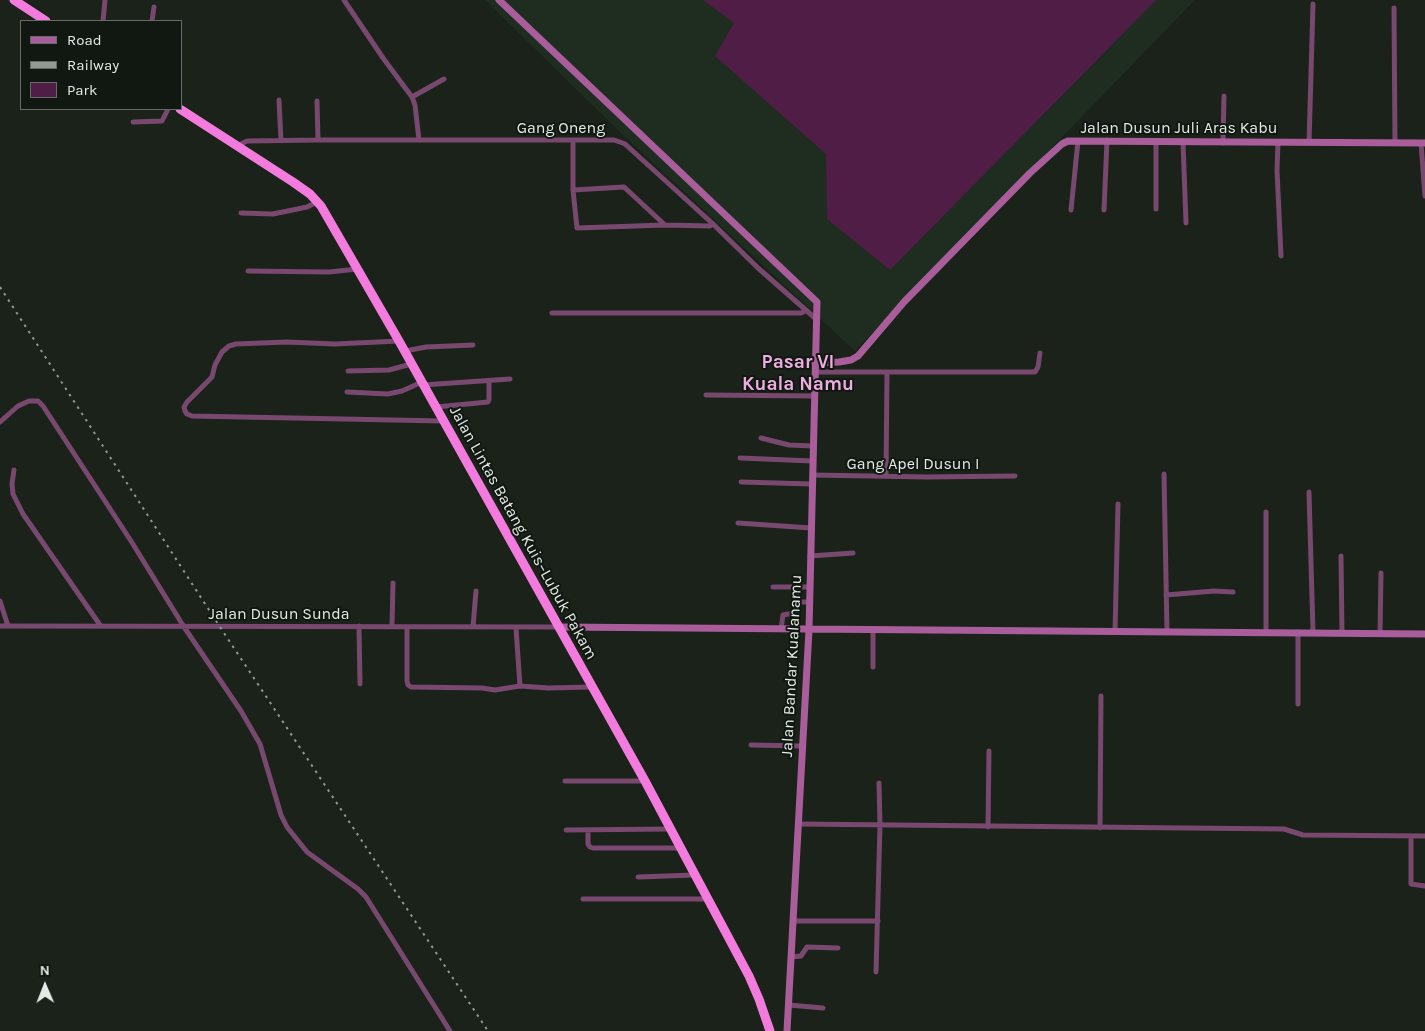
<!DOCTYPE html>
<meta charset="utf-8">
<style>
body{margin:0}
#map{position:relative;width:1425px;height:1031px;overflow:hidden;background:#1a221a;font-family:Karla,sans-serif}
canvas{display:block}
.legend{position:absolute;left:20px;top:20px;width:162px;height:90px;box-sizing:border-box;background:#111811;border:1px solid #656c66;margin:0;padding:6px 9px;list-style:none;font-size:15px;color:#e4eae5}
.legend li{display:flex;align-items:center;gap:10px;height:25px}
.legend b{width:25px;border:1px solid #656c66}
.north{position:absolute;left:20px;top:961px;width:50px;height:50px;-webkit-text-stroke:4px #111811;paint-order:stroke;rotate:359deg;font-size:14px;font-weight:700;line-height:20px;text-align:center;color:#e4eae5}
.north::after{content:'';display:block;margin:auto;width:18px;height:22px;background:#e4eae5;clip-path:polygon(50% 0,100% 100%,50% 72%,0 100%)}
</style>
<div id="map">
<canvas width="1425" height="1031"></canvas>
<ul class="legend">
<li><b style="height:6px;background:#aa5d9b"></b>Road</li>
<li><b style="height:6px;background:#929993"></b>Railway</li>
<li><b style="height:14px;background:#4f1d46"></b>Park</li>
</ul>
<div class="north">N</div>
</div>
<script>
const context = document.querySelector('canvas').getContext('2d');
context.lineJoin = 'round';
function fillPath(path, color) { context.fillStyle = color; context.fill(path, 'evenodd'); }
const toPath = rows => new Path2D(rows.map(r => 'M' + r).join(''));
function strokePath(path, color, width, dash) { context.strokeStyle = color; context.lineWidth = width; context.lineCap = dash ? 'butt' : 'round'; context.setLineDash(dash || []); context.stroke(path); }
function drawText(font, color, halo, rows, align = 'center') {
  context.font = font + ' Karla,sans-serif'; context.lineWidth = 4; context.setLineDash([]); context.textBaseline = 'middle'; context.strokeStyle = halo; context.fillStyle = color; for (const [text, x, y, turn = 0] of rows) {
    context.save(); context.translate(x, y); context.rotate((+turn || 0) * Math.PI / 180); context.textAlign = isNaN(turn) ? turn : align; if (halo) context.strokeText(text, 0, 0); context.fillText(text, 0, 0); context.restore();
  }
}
const built = toPath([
 [485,0,1195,0,855,351,622,134]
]);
const green = toPath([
 [703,0,1156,0,890,270,827,219,826,154,715,56,734,23]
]);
const street = toPath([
 [344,0,383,58,412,97,415,105,419,140],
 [1394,8,1395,143],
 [103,21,105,0],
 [152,21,154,7],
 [412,97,444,79],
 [279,100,281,141],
 [317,101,318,140],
 [133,122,162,121,168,109],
 [573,140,573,190,577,228,665,225,710,226,713,224],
 [1156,141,1156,209],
 [1183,142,1186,223],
 [1278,142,1277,170,1281,256],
 [1223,143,1224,96],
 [1309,143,1313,4],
 [1421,143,1425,196],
 [237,146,247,141,318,140,614,140,620,142,625,144,713,224,758,268,816,319],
 [573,190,624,187,665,225],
 [1071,210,1078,141],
 [1104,210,1107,140],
 [241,213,273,214,307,207,317,202],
 [248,271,329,272,358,269],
 [552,313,801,313,805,311],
 [399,341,335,344,287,342,236,344,229,346,222,352,215,365,212,377,187,402,184,407,185,411,187,414,192,416,443,421],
 [405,351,426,347,473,345],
 [348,371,389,370,411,364],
 [815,372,1035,372,1038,367,1040,353],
 [423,385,510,379],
 [347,392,388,394,402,391,422,382],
 [706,395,815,396],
 [436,407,488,402,489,400,489,381],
 [0,422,18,406,29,401,38,401,43,406,131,541,184,627,241,711,260,744,281,815,287,827,307,852,358,889,366,897,450,1031],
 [761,438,789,445,813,446],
 [740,458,812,461],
 [14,470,12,484,13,494,23,514,100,625],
 [1164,474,1167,632],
 [812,475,927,477,1015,476],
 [886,476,887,372],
 [741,482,812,484],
 [1309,492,1313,632],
 [1266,512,1266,632],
 [738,523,811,528],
 [810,556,853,553],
 [1341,556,1342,633],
 [773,587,810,587],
 [1166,595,1214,591,1233,592],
 [0,601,8,626],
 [796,602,809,602],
 [0,626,559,627],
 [359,626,360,684],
 [392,626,393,583],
 [407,627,407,681,408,685,411,687,482,688,495,690,520,686,548,688,591,687],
 [473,627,476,591],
 [516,628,520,686],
 [781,629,783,615,794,613,796,611,796,587],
 [1115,632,1118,504],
 [1298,632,1298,704],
 [1380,634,1381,573],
 [873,667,873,630],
 [751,745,802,746],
 [565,781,645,781],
 [798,824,1284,829,1303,835,1425,836],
 [988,827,989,751],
 [1100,828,1101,696],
 [566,830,671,829],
 [588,830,588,844,590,847,593,848,681,848],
 [1411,836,1411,884,1425,886],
 [638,877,695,875],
 [583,899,707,899],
 [793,921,878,921],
 [791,957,801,956,807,947,838,948],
 [876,972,880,825,879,783],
 [789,1005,823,1008]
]);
const secondary = toPath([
 [499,0,817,302,809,630,787,1031],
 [815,363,839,362,851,360,858,356,904,302,1030,173,1062,144,1068,141,1425,143],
 [559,627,1425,634]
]);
const highway = toPath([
 [14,0,46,21],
 [180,109,293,182,310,194,321,206,399,341,645,781,749,976,759,999,770,1031]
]);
const rail = toPath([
 [0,287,220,627,488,1031]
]);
const streetNames = [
 ["Gang Oneng",561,128],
 ["Jalan Dusun Juli Aras Kabu",1179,128],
 ["Gang Apel Dusun I",913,464],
 ["Jalan Lintas Batang Kuis–Lubuk Pakam",523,533,61],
 ["Jalan Dusun Sunda",279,614],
 ["Jalan Bandar Kualanamu",792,666,-87]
];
const quarterNames = [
 ["Pasar VI",798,363],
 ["Kuala Namu",798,385]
];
fillPath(built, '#1f2c20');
fillPath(green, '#4f1d46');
strokePath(street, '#78486e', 5);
strokePath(secondary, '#aa5d9b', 7);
strokePath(highway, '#f47bde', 9);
strokePath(rail, '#929993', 2, [2.5, 5]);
drawText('16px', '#e4eae5', '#111811', streetNames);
drawText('bold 19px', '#eeade0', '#111811', quarterNames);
</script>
